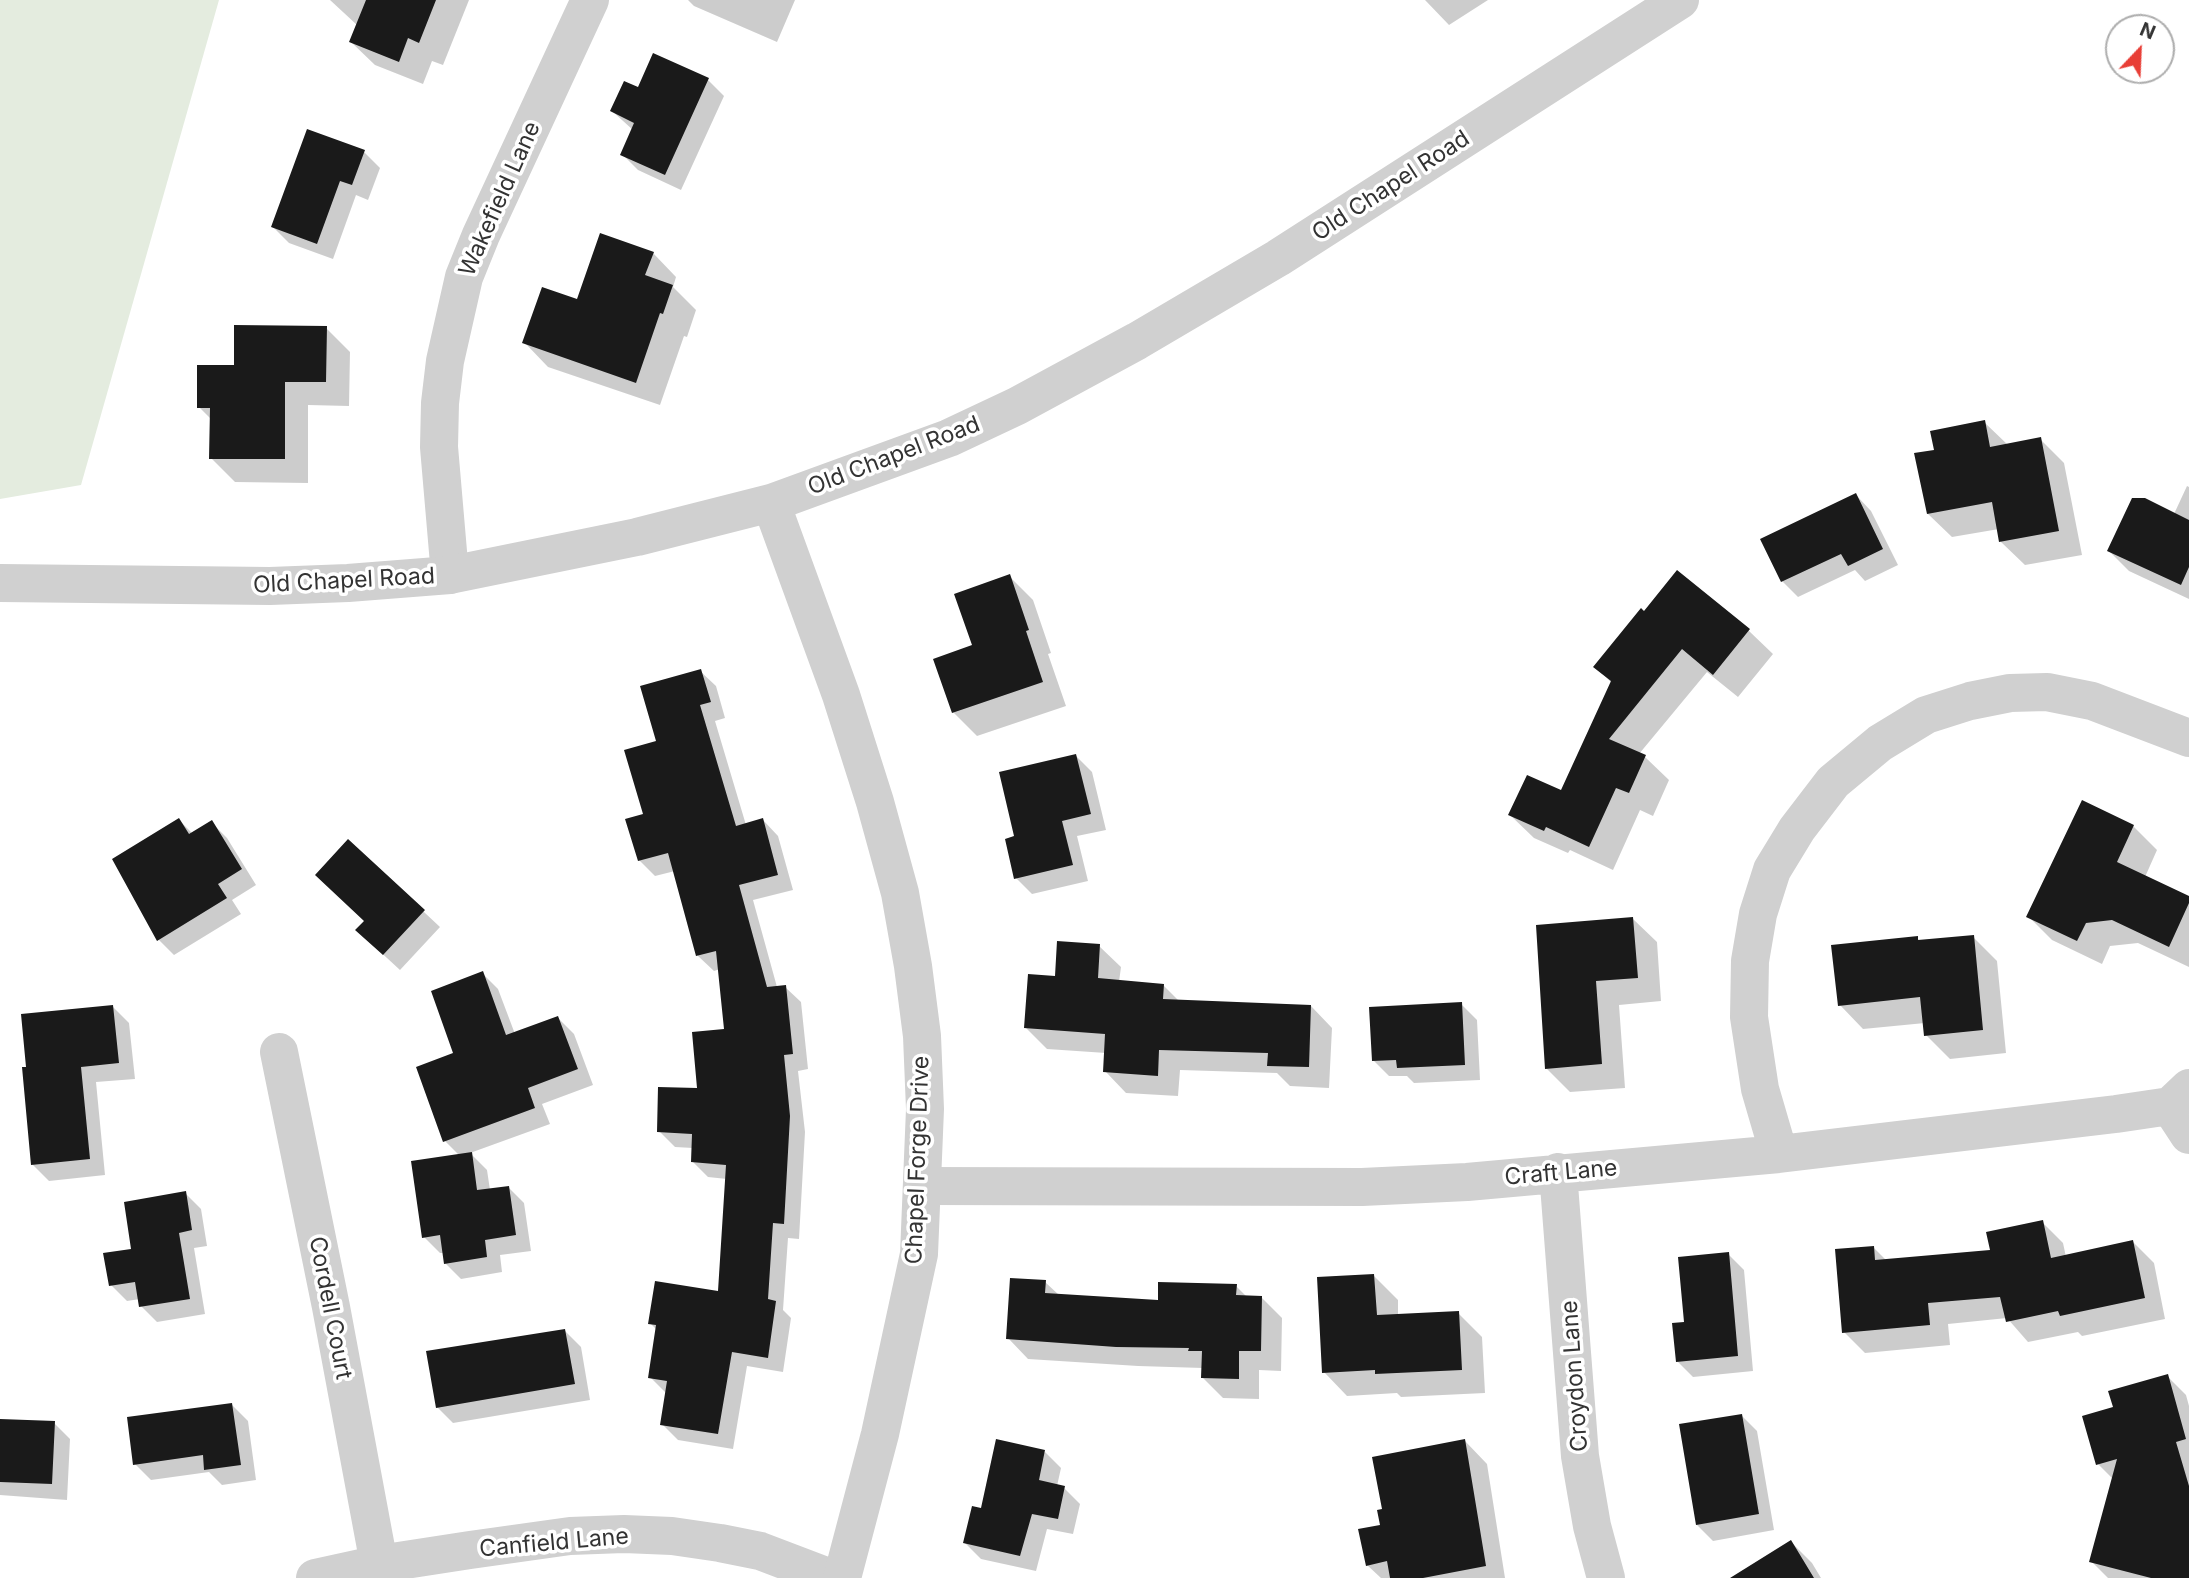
<!DOCTYPE html>
<style>
body{margin:0}
#map{position:relative;width:2189px;height:1578px;overflow:hidden;background:#fff;font-family:Inter,sans-serif}
canvas{display:block}
.north{position:absolute;left:2105px;top:14px;width:70px;height:70px;box-sizing:border-box;background:#fff;border:2px solid #adadad;border-radius:50%;rotate:23deg;font-size:19px;font-weight:700;line-height:28px;text-align:center;color:#333}
.north::after{content:'';display:block;margin:auto;width:24px;height:32px;background:#e83e36;clip-path:polygon(50% 0,100% 100%,50% 72%,0 100%)}
</style>
<div id="map">
<canvas width="2189" height="1578"></canvas>
<div class="north">N</div>
</div>
<script>
const context = document.querySelector('canvas').getContext('2d');
context.lineJoin = 'round';
function fillPath(path, color) { context.fillStyle = color; context.fill(path, 'evenodd'); }
const toPath = rows => new Path2D(rows.map(r => 'M' + r).join(''));
function strokePath(path, color, width, dash) { context.strokeStyle = color; context.lineWidth = width; context.lineCap = dash ? 'butt' : 'round'; context.setLineDash(dash || []); context.stroke(path); }
function drawText(font, color, halo, rows, align = 'center') {
  context.font = font + ' Inter,sans-serif'; context.lineWidth = 7; context.setLineDash([]); context.textBaseline = 'middle'; context.strokeStyle = halo; context.fillStyle = color; for (const [text, x, y, turn = 0] of rows) {
    context.save(); context.translate(x, y); context.rotate((+turn || 0) * Math.PI / 180); context.textAlign = isNaN(turn) ? turn : align; if (halo) context.strokeText(text, 0, 0); context.fillText(text, 0, 0); context.restore();
  }
}
const green = toPath([
 [0,0,219,0,81,485,0,499]
]);
const shadow = toPath([
 [330,0,469,0,443,65,432,61,423,84,375,65,351,42,357,25],
 [688,0,795,0,777,42,694,6],
 [1425,0,1488,0,1449,25],
 [654,55,708,80,724,96,681,190,638,170,622,154,633,130,612,111,638,89],
 [364,152,380,168,368,200,356,195,333,259,289,243,273,227],
 [653,253,676,277,673,287,696,310,687,337,684,336,660,405,548,367,525,343,579,302],
 [326,328,350,352,349,406,308,405,308,483,235,482,211,458,212,420,199,407,236,367],
 [1984,422,2008,445,2040,439,2064,463,2082,555,2025,565,2001,542,1999,529,1952,537,1928,514,1936,451],
 [2187,486,2189,487,2189,599,2129,571,2109,551,2174,514],
 [1856,495,1871,511,1898,565,1865,581,1855,570,1798,597,1782,581],
 [1678,573,1749,631,1773,654,1738,697,1707,672,1639,754,1645,757,1669,780,1653,816,1640,810,1613,870,1570,850,1568,853,1534,838,1510,815,1561,792,1612,683,1595,667,1645,614],
 [1009,576,1033,600,1051,653,1048,654,1066,706,977,736,953,712,974,646],
 [700,671,716,686,725,718,715,721,746,825,763,820,778,836,793,890,753,900,777,987,785,987,801,1002,808,1069,798,1071,805,1132,799,1239,788,1238,783,1310,791,1318,783,1372,747,1366,733,1449,678,1440,662,1424,667,1394,650,1377,657,1330,650,1323,720,1293,727,1179,708,1177,693,1162,693,1148,675,1147,659,1131,699,1089,726,1030,720,969,714,971,698,956,675,871,655,876,639,860,658,742],
 [1076,756,1092,772,1106,830,1077,836,1088,881,1032,894,1016,878,1016,838],
 [179,820,193,834,212,823,227,838,256,885,232,900,241,914,174,955,159,940],
 [2133,826,2157,850,2145,877,2189,898,2189,967,2138,943,2110,946,2102,964,2052,940,2028,916],
 [348,841,440,927,400,970,374,946],
 [1633,919,1657,942,1661,1001,1619,1005,1625,1088,1570,1092,1546,1068,1537,926],
 [1973,937,1997,961,2006,1053,1950,1059,1926,1035,1925,1023,1863,1029,1840,1005,1917,938,1921,942],
 [1099,946,1121,967,1119,982,1163,985,1180,1002,1311,1006,1332,1028,1329,1088,1290,1086,1277,1073,1180,1070,1178,1096,1126,1093,1105,1071,1106,1053,1047,1049,1026,1028,1056,978],
 [482,973,498,989,515,1034,558,1018,574,1034,593,1085,542,1104,550,1124,470,1153,487,1170,490,1190,508,1187,524,1203,531,1251,500,1255,502,1272,461,1279,445,1263,444,1253,440,1253,424,1237,460,1156,445,1141,456,1055],
 [1461,1004,1477,1020,1480,1080,1414,1083,1407,1076,1389,1076,1373,1060],
 [113,1007,129,1023,135,1079,96,1082,105,1175,49,1181,33,1165,28,1068],
 [185,1193,201,1209,207,1246,194,1248,205,1314,157,1322,141,1306,140,1299,127,1301,111,1285,133,1250],
 [2042,1222,2063,1243,2066,1257,2133,1242,2154,1263,2165,1319,2082,1336,2078,1332,2028,1342,2007,1318,1948,1324,1950,1345,1865,1353,1844,1332,1874,1248,1886,1260,1992,1251],
 [1728,1254,1744,1270,1753,1371,1693,1377,1677,1361],
 [1374,1276,1398,1300,1398,1316,1458,1313,1482,1337,1485,1393,1401,1397,1397,1393,1347,1396,1324,1372],
 [1045,1282,1059,1295,1160,1302,1236,1286,1247,1297,1261,1297,1282,1318,1281,1371,1259,1370,1259,1399,1223,1398,1203,1378,1203,1368,1138,1366,1028,1359,1008,1338],
 [565,1331,581,1347,590,1400,453,1423,437,1407],
 [2167,1376,2186,1395,2189,1406,2189,1578,2108,1578,2091,1561,2113,1479,2098,1464,2115,1408],
 [232,1405,248,1421,256,1480,222,1485,209,1472,151,1480,135,1464],
 [1741,1415,1757,1431,1774,1530,1713,1541,1697,1525],
 [0,1421,54,1423,70,1439,67,1500,0,1495],
 [1465,1441,1487,1464,1505,1578,1381,1578,1367,1565,1382,1526],
 [1045,1452,1061,1468,1057,1486,1064,1488,1080,1504,1073,1534,1047,1529,1036,1571,981,1559,965,1543,982,1510],
 [1791,1542,1812,1563,1821,1578,1750,1578]
]);
const building = toPath([
 [366,0,436,0,419,43,408,38,399,62,349,42],
 [653,53,709,78,665,175,620,155,634,123,610,111,624,81,638,87],
 [307,129,365,150,352,185,340,181,317,244,271,227],
 [600,233,654,252,645,275,673,285,663,314,660,313,636,383,522,343,542,287,577,299],
 [234,325,327,326,326,382,285,382,285,459,209,459,210,408,197,408,197,365,234,365],
 [1985,420,1990,447,2041,437,2059,531,1999,542,1992,502,1927,514,1914,453,1934,450,1930,431],
 [1856,493,1883,549,1848,566,1841,554,1781,582,1760,539],
 [2132,498,2145,498,2189,520,2189,567,2181,585,2107,551],
 [1677,570,1750,629,1713,675,1682,649,1609,739,1646,755,1629,793,1616,788,1589,847,1546,827,1544,831,1508,815,1527,775,1561,790,1611,681,1593,667,1641,608,1644,611],
 [1010,574,1029,630,1026,631,1043,682,952,713,933,659,972,645,954,594],
 [701,669,711,702,700,705,736,826,763,818,778,875,739,885,767,987,786,985,793,1054,784,1055,790,1116,784,1224,773,1223,768,1299,776,1301,768,1358,732,1352,718,1434,660,1425,667,1381,648,1378,656,1325,648,1324,655,1281,718,1291,726,1165,691,1162,692,1134,657,1132,658,1087,697,1088,692,1032,724,1029,716,951,696,956,668,853,638,861,625,819,643,814,624,750,656,741,640,686],
 [1076,754,1091,814,1062,821,1073,865,1014,879,1005,839,1014,836,999,772],
 [2082,800,2134,825,2117,862,2189,896,2189,903,2169,947,2112,920,2086,923,2077,941,2026,917],
 [179,818,189,834,212,820,242,869,218,884,227,898,157,941,112,859],
 [348,839,425,910,383,955,355,930,364,921,315,875],
 [1633,917,1638,978,1596,981,1602,1064,1545,1069,1536,925],
 [1974,935,1983,1030,1924,1036,1920,997,1838,1006,1831,945,1918,936,1918,940],
 [1057,941,1100,944,1098,978,1164,984,1163,999,1311,1005,1309,1067,1267,1066,1268,1053,1159,1050,1158,1076,1103,1072,1105,1034,1024,1028,1028,974,1055,976],
 [483,971,506,1035,558,1016,578,1069,528,1088,535,1108,443,1142,416,1067,453,1053,431,991],
 [1462,1002,1465,1065,1397,1068,1396,1060,1372,1061,1369,1007],
 [113,1005,119,1063,81,1067,90,1159,31,1165,22,1067,26,1067,21,1014],
 [472,1152,477,1190,509,1186,516,1235,485,1240,487,1257,444,1264,440,1235,422,1238,411,1161],
 [186,1191,192,1230,179,1233,190,1299,139,1307,135,1282,109,1286,103,1253,131,1249,124,1202],
 [2043,1220,2051,1258,2133,1240,2145,1298,2060,1316,2058,1311,2006,1322,2000,1297,1928,1303,1930,1325,1842,1333,1835,1249,1874,1246,1875,1260,1990,1250,1986,1232],
 [1729,1252,1738,1356,1676,1362,1672,1323,1684,1322,1678,1257],
 [1374,1274,1377,1315,1459,1311,1462,1370,1375,1374,1375,1370,1322,1373,1317,1277],
 [1010,1278,1046,1280,1045,1293,1158,1300,1158,1282,1237,1284,1236,1295,1262,1296,1261,1351,1239,1351,1239,1379,1201,1378,1202,1351,1188,1351,1189,1348,1116,1347,1006,1339],
 [565,1329,575,1384,436,1408,426,1351],
 [2168,1374,2186,1439,2176,1442,2189,1486,2189,1578,2151,1578,2089,1562,2117,1459,2096,1465,2082,1416,2113,1407,2108,1391],
 [232,1403,241,1465,204,1470,203,1455,133,1465,127,1417],
 [1742,1414,1759,1514,1696,1525,1679,1424],
 [0,1419,55,1421,52,1484,0,1482],
 [996,1439,1045,1450,1039,1480,1065,1486,1058,1519,1032,1514,1020,1556,963,1543,972,1506,981,1508],
 [1465,1439,1486,1566,1423,1578,1390,1578,1387,1561,1366,1566,1358,1529,1380,1525,1377,1510,1382,1509,1372,1457],
 [1791,1540,1814,1578,1730,1578]
]);
const minor = toPath([
 [450,575,439,447,440,403,445,361,464,277,481,235,590,0],
 [279,1052,331,1307,379,1564],
 [2170,1106,2189,1135],
 [1779,1154,1760,1089,1749,1017,1750,961,1758,914,1772,870,1797,829,1833,782,1880,743,1926,715,1970,701,2010,693,2047,692,2092,701,2189,738],
 [1558,1172,1580,1456,1592,1526,1606,1578],
 [922,1186,1362,1187,1467,1182,1779,1154,2116,1114,2170,1106,2189,1088],
 [315,1578,379,1564,470,1550,570,1536,624,1534,672,1536,720,1543,760,1551,831,1578]
]);
const tertiary = toPath([
 [771,503,841,695,875,802,900,893,913,966,922,1036,925,1109,919,1254,880,1434,842,1578],
 [0,583,270,586,348,583,450,575,637,537,771,503,949,438,1017,406,1137,341,1278,258,1680,0]
]);
const streetNames = [
 ["Old Chapel Road",1391,186,-33],
 ["Wakefield Lane",500,199,-66],
 ["Old Chapel Road",894,456,-21],
 ["Old Chapel Road",344,581,-3],
 ["Chapel Forge Drive",918,1160,-88],
 ["Craft Lane",1561,1173,-5],
 ["Cordell Court",330,1308,79],
 ["Croydon Lane",1575,1376,-94],
 ["Canfield Lane",554,1543,-5]
];
fillPath(green, '#e4ecdf');
fillPath(shadow, '#0003');
fillPath(building, '#1a1a1a');
strokePath(minor, '#d0d0d0', 38);
strokePath(tertiary, '#d0d0d0', 38);
drawText('23px', '#333', '#fff', streetNames);
</script>
